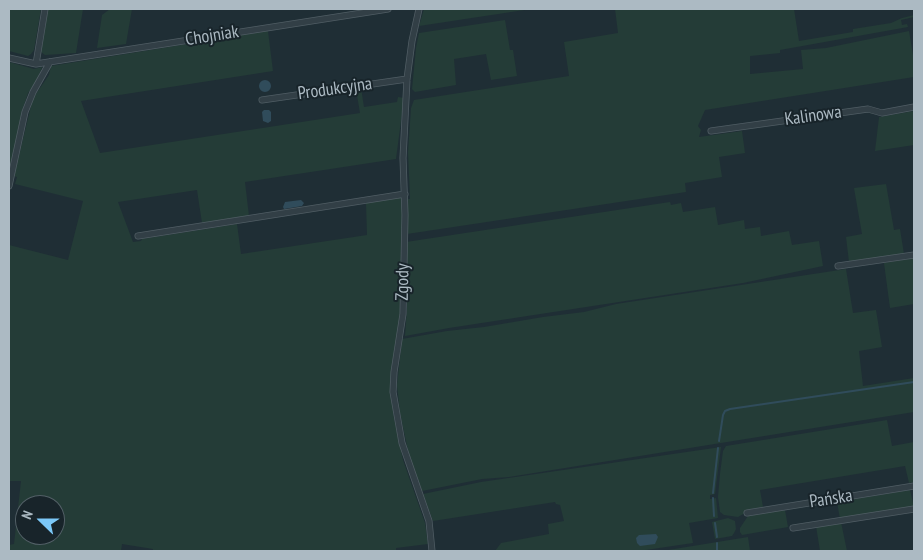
<!DOCTYPE html>
<meta charset="utf-8">
<style>
body{margin:0}
#map{position:relative;width:923px;height:560px;overflow:hidden;background:#1f2e35;font-family:"PT Sans Narrow",sans-serif}
canvas{display:block}
.frame{position:absolute;inset:0;border:10px solid #acbac3;pointer-events:none}
.north{position:absolute;left:15px;top:495px;width:50px;height:50px;box-sizing:border-box;background:#18242a;border:1px solid #536067;border-radius:50%;rotate:292deg;font-size:14px;font-weight:700;line-height:20px;text-align:center;color:#acbac3}
.north::after{content:'';display:block;margin:auto;width:18px;height:22px;background:#7cc8f8;clip-path:polygon(50% 0,100% 100%,50% 72%,0 100%)}
</style>
<div id="map">
<canvas width="923" height="560"></canvas>
<div class="frame"></div>
<div class="north">N</div>
</div>
<script>
const context = document.querySelector('canvas').getContext('2d');
context.lineJoin = 'round';
function fillPath(path, color) { context.fillStyle = color; context.fill(path, 'evenodd'); }
const toPath = rows => new Path2D(rows.map(r => 'M' + r).join(''));
function strokePath(path, color, width, dash) { context.strokeStyle = color; context.lineWidth = width; context.lineCap = dash ? 'butt' : 'round'; context.setLineDash(dash || []); context.stroke(path); }
function drawText(font, color, halo, rows, align = 'center') {
  context.font = font + ' "PT Sans Narrow",sans-serif'; context.lineWidth = 4; context.setLineDash([]); context.textBaseline = 'middle'; context.strokeStyle = halo; context.fillStyle = color; for (const [text, x, y, turn = 0] of rows) {
    context.save(); context.translate(x, y); context.rotate((+turn || 0) * Math.PI / 180); context.textAlign = isNaN(turn) ? turn : align; if (halo) context.strokeText(text, 0, 0); context.fillText(text, 0, 0); context.restore();
  }
}
const green = toPath([
 [9,9,41,9,34,50,31,54,28,56,9,51],
 [48,9,83,9,76,53,45,55,41,52],
 [110,9,132,9,126,44,97,48,102,15],
 [424,9,531,9,419,26],
 [615,9,794,9,799,41,853,32,853,29,891,23,902,18,914,15,914,17,901,20,902,25,907,24,908,27,780,50,780,53,750,56,750,74,803,69,801,50,826,48,909,31,914,61,914,77,705,110,698,126,701,130,699,137,742,131,745,153,719,157,722,177,685,183,686,192,407,234,408,199,410,199,408,152,411,108,414,100,569,76,564,42,618,33],
 [505,20,510,50,513,50,517,76,491,80,486,54,454,59,456,85,415,92,412,89,416,48,419,33],
 [268,31,273,71,81,101,100,153,360,113,356,89,361,88,364,107,397,102,398,97,404,98,396,159,245,182,249,216,202,223,197,190,118,202,133,242,141,241,142,239,237,224,241,254,367,235,366,203,401,197,403,202,401,308,390,386,394,418,403,460,425,523,428,544,396,548,396,551,153,551,153,549,122,544,121,551,9,551,9,545,14,544,21,481,9,481,9,245,68,260,83,201,15,184,17,177,14,176,33,98,49,75,51,66],
 [25,505,55,505,55,535,25,535],
 [9,62,34,69,42,67,37,81,28,93,22,111,9,175],
 [914,111,914,145,875,151,879,117],
 [886,184,894,230,900,229,904,254,849,262,846,237,862,234,854,188],
 [670,202,671,205,681,203,683,212,715,207,718,225,744,220,745,229,760,227,761,236,789,231,792,245,819,241,823,266,743,283,449,328,405,336,407,308,406,242],
 [914,258,914,304,890,308,884,263],
 [846,269,853,313,876,310,882,347,859,351,863,386,914,378,914,384,913,384,914,412,509,477,482,479,422,491,410,460,400,413,397,385,402,339,447,331,484,327,543,317,584,312,616,304],
 [887,420,892,446,914,442,914,482,909,483,905,466,760,490,763,507,745,510,745,513,738,517,724,515,720,512,718,497,720,474,723,451,726,446],
 [721,447,715,494,710,495,710,499,716,498,718,518,689,523,693,543,639,551,495,551,501,543,549,534,548,524,564,521,560,505,556,504,555,502,433,521,423,494,481,482],
 [910,490,914,507,840,519,837,502],
 [785,510,788,527,742,535,740,532,740,528,748,516],
 [728,518,735,521,736,529,734,533,732,536,715,539,712,522],
 [841,522,847,551,820,551,816,526],
 [748,537,750,551,662,551]
]);
const water = toPath([
 '259 86a6 6 0 1 1 12 0a6 6 0 1 1-12 0Z',
 [264,110,269,110,271,112,271,121,268,123,263,121,262,112],
 [301,200,304,203,302,206,284,209,283,207,285,202],
 [656,534,658,537,655,544,640,546,637,543,636,538,639,535]
]);
const stream = toPath([
 [719,441,723,415,725,411,730,409,914,382],
 [713,493,718,448],
 [713,498,714,516],
 [715,523,717,537],
 [717,543,717,551]
]);
const street = toPath([
 [419,9,412,41,407,79,403,158,405,215,403,314,394,372,393,392,402,443,429,521,432,551],
 [9,58,36,64,388,9],
 [36,64,45,9],
 [262,100,407,79],
 [711,131,868,109,882,113,914,107],
 [9,186,25,112,33,92,50,62],
 [138,236,405,194],
 [838,266,914,255],
 [747,513,914,486],
 [793,528,914,509]
]);
const streetNames = [
 ["Chojniak",212,36,-9],
 ["Produkcyjna",335,89,-8],
 ["Kalinowa",813,116,-8],
 ["Zgody",403,282,-89],
 ["Pańska",831,499,-9]
];
fillPath(green, '#243c37');
fillPath(water, '#304c5b');
strokePath(stream, '#304c5b', 2);
strokePath(street, '#505d64', 7);
strokePath(street, '#323f46', 5.5);
drawText('18px', '#acbac3', '#18242a', streetNames);
</script>
